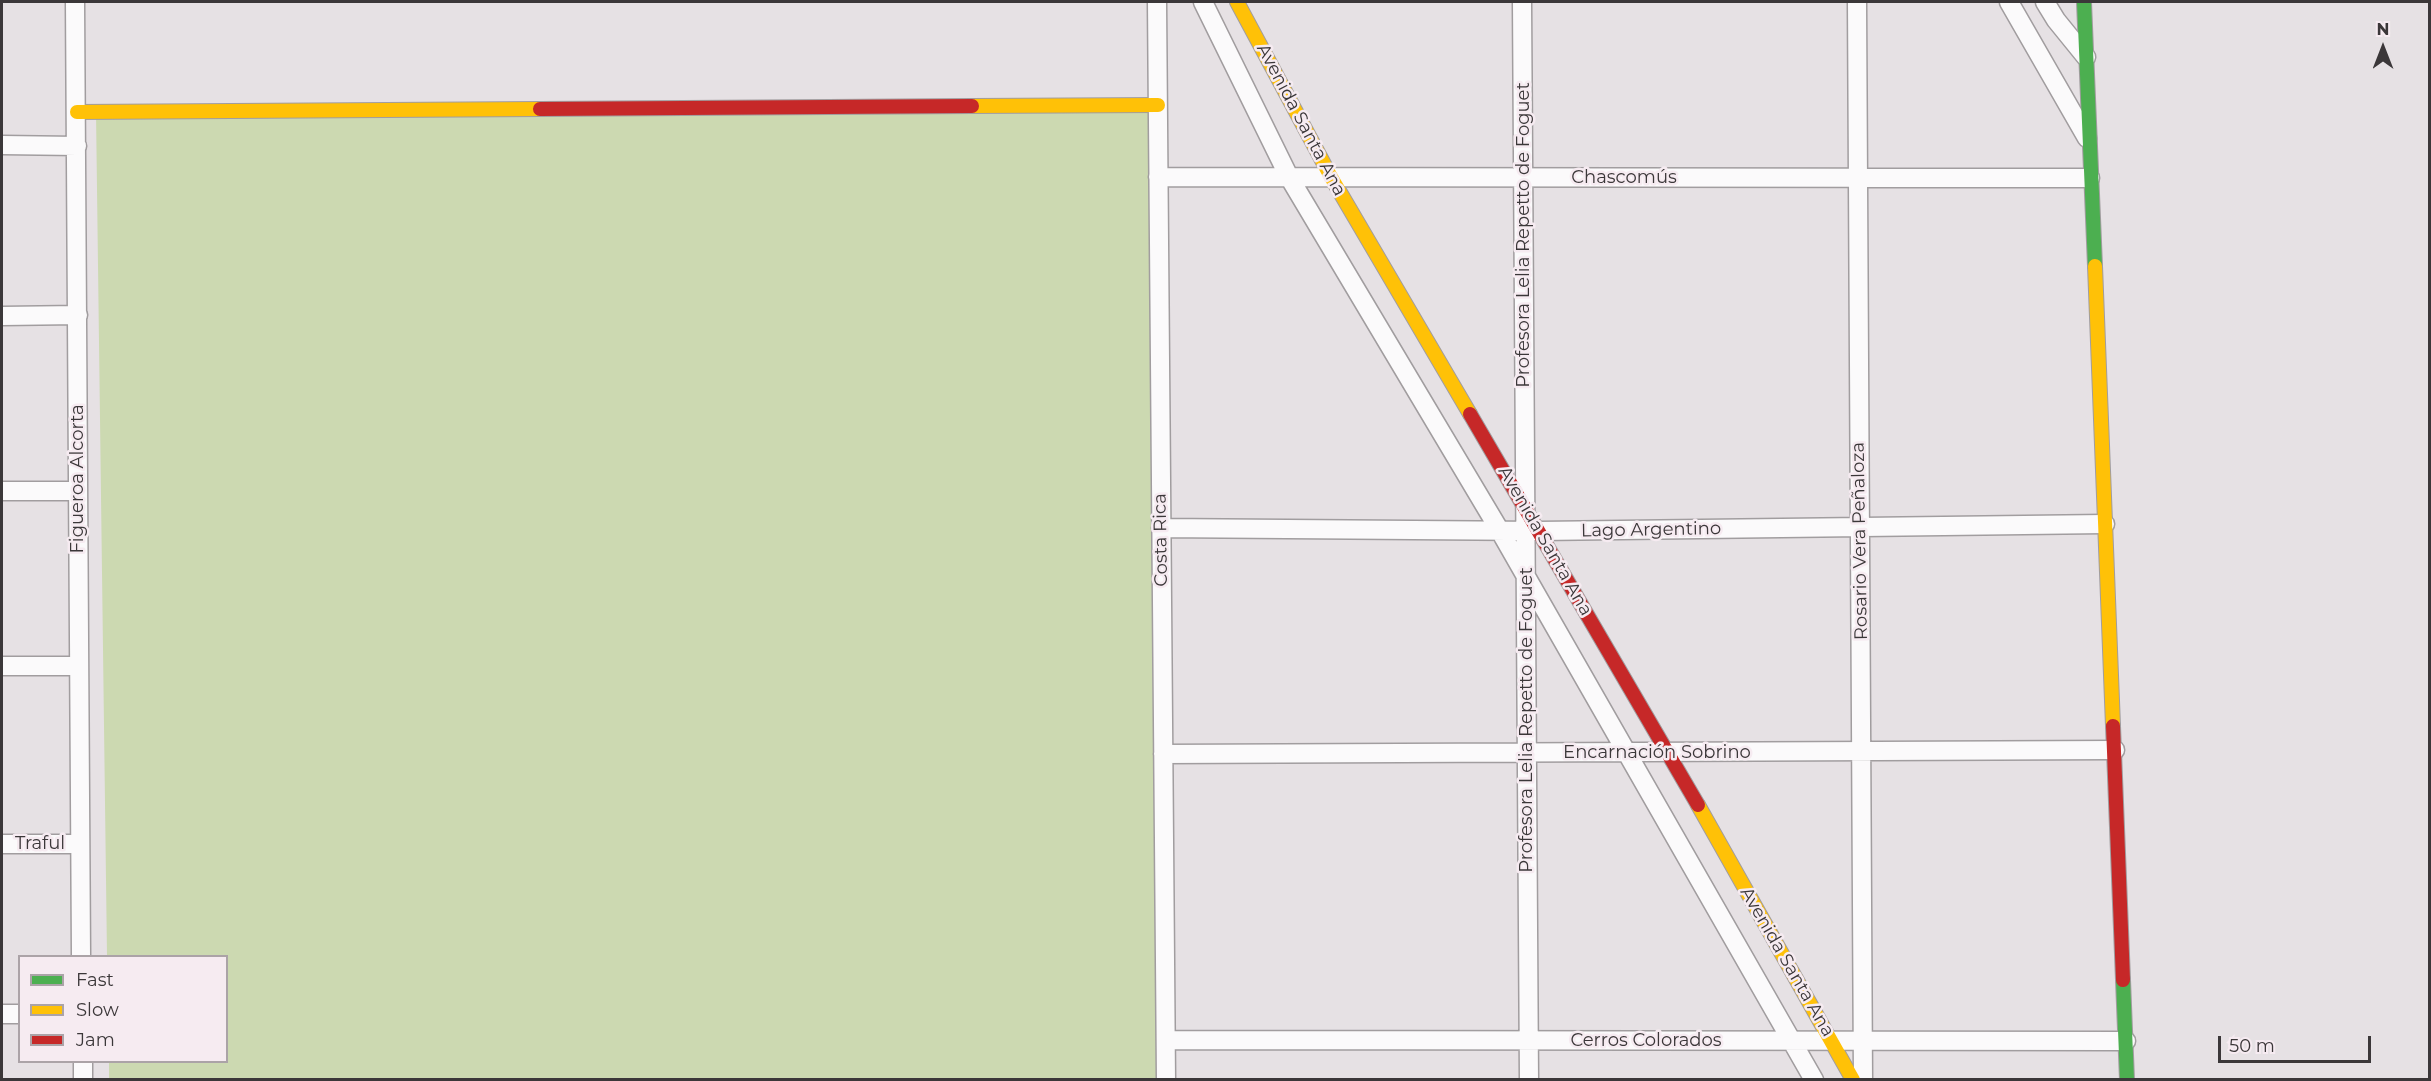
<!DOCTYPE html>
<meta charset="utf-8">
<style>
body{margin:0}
#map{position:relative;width:2431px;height:1081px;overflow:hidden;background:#e6e1e4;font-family:Montserrat,sans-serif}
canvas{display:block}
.frame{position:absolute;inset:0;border:3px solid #3b3739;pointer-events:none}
.legend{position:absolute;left:18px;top:955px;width:210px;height:108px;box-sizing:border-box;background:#f6ebf1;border:2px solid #aba3a7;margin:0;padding:8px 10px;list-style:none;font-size:18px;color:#3b3739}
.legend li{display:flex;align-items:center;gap:12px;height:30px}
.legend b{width:30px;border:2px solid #aba3a7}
.north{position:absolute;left:2353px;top:18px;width:60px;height:60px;-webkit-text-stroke:4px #f6ebf1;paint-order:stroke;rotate:0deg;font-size:16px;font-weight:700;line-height:24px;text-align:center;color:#3b3739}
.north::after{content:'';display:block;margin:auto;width:21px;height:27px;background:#3b3739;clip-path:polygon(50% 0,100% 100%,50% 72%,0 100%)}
.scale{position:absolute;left:2218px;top:1036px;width:153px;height:27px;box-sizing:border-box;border:3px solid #3b3739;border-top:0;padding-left:8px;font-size:18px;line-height:21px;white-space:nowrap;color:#3b3739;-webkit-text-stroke:4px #f6ebf1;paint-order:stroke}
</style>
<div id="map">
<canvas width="2431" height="1081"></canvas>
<div class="frame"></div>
<ul class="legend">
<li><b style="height:8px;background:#4caf50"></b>Fast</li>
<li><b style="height:8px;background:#ffc107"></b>Slow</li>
<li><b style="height:8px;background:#c62828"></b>Jam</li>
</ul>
<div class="north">N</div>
<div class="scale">50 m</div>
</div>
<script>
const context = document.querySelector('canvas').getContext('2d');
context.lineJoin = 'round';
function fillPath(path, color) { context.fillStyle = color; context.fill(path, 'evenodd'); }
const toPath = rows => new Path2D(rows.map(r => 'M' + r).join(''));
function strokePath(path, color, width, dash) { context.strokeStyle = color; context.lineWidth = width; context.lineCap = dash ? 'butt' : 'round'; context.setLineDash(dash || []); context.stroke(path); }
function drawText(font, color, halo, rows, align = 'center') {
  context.font = font + ' Montserrat,sans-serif'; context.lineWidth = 5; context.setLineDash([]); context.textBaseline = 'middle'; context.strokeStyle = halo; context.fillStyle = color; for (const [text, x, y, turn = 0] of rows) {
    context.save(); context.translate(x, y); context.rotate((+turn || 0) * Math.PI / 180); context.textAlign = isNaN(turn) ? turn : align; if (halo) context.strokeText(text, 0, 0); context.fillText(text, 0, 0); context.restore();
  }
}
const green = toPath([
 [96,112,1151,112,1158,1079,109,1079,109,1062,226,1062,226,956,107,956]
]);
const street = toPath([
 [75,2,81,956],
 [1157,2,1166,1080],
 [1203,2,1289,177,1500,531,1814,1080],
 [1522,2,1529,1080],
 [1857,2,1863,1080],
 [2009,2,2087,138],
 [2045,2,2056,20,2086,57],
 [2,145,77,146],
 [1158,177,2090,178],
 [2,316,78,315],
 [2,491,78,491],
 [1161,528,1539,531,2105,524],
 [2,666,79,666],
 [1163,754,2115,750],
 [2,844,79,844],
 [2,1014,20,1014],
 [1166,1040,2126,1041],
 [83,1062,83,1080]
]);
const fast = toPath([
 [2084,2,2095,266],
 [2123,980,2127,1080]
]);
const slow = toPath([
 [1237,2,1331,177,1470,414],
 [972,106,1158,105],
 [77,112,540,109],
 [2095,266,2113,726],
 [1698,805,1853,1080]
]);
const jam = toPath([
 [540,109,972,106],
 [1470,414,1698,805],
 [2113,726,2123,980]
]);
const streetNames = [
 ["Avenida Santa Ana",1301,120,62],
 ["Chascomús",1624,178],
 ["Profesora Lelia Repetto de Foguet",1524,235,-90],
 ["Figueroa Alcorta",78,479,-90],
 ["Lago Argentino",1651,530,-1],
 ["Costa Rica",1161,540,-91],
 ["Avenida Santa Ana",1545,541,60],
 ["Rosario Vera Peñaloza",1860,541,-91],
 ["Profesora Lelia Repetto de Foguet",1527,720,-90],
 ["Encarnación Sobrino",1657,753],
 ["Traful",40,844],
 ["Avenida Santa Ana",1787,962,60],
 ["Cerros Colorados",1646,1041]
];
fillPath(green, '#ccd9b1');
strokePath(street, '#a19d9f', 21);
strokePath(fast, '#a19d9f', 16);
strokePath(slow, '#a19d9f', 16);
strokePath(jam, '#a19d9f', 16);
strokePath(street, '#fbfafb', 18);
strokePath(fast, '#4caf50', 14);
strokePath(slow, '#ffc107', 14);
strokePath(jam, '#c62828', 14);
drawText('18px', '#3b3739', '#f6ebf1', streetNames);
</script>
